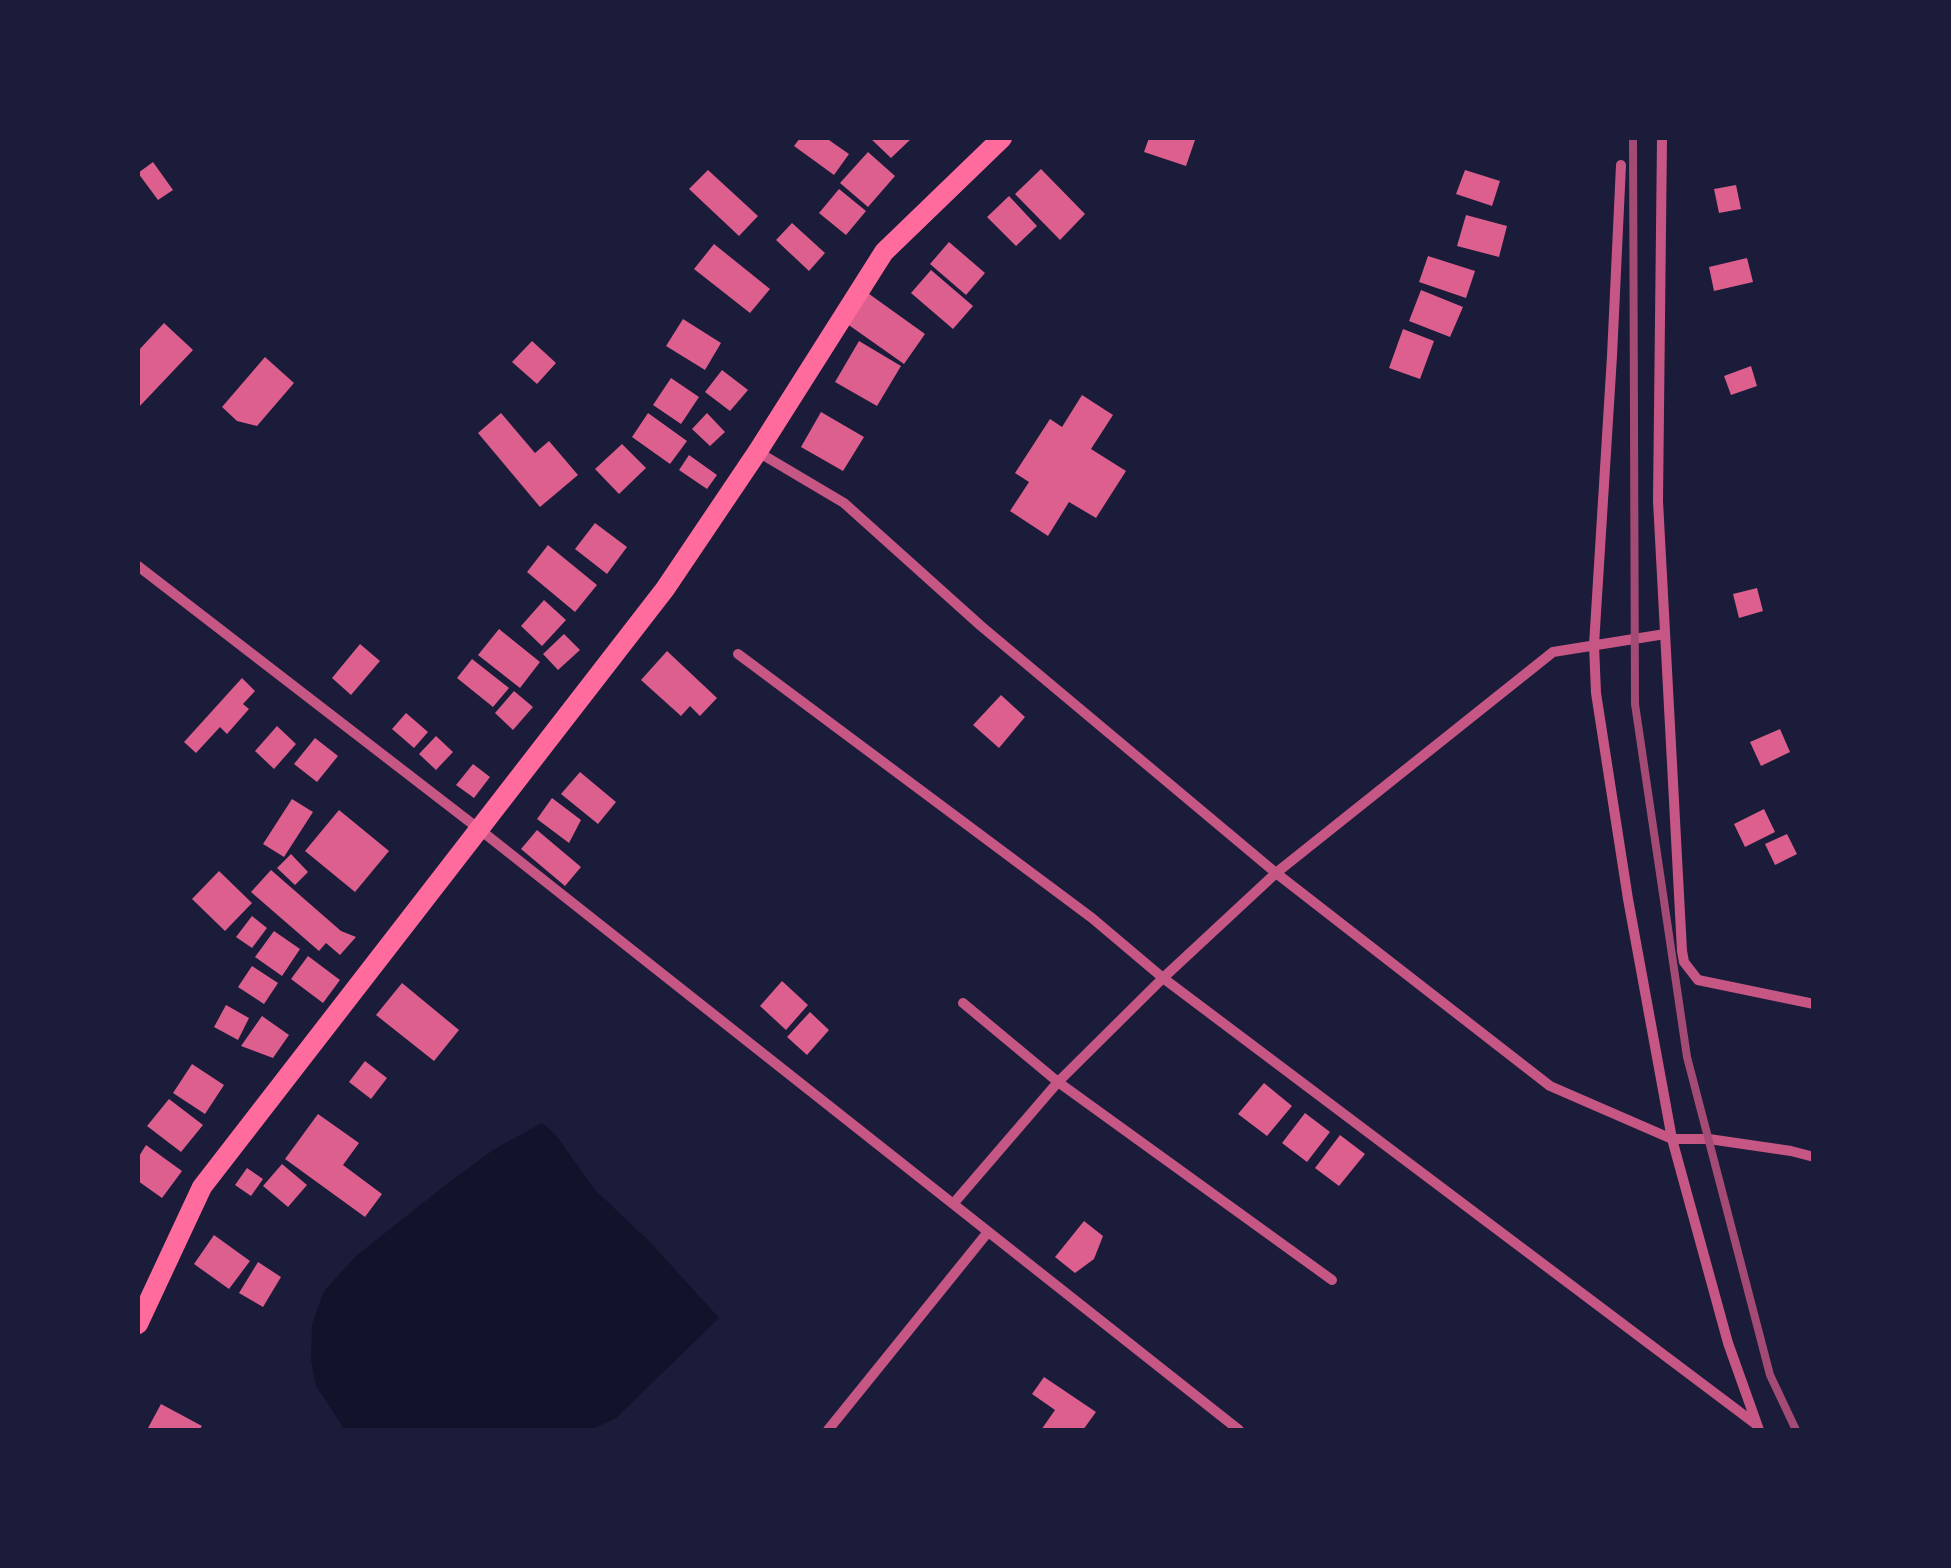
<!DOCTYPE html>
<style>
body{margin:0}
#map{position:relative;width:1951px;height:1568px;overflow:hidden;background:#1b1b3a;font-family:"PT Serif",serif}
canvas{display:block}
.frame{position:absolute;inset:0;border:140px solid #1b1b3a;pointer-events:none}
</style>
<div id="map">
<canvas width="1951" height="1568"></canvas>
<div class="frame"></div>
</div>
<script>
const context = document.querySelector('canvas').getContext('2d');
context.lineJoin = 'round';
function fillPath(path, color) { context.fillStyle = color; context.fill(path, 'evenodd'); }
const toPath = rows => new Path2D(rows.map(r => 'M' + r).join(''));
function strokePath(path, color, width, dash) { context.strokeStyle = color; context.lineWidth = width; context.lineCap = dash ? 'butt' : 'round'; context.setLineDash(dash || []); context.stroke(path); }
const water = toPath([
 [542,1123,556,1135,594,1189,651,1243,719,1318,616,1418,590,1430,345,1430,316,1386,311,1360,312,1325,324,1291,356,1256,443,1187,493,1150]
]);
const building = toPath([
 [800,138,826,138,849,154,834,175,794,146],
 [870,138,912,138,891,158],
 [1149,138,1188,138,1195,140,1186,166,1144,152],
 [868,152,895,176,868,207,840,183],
 [153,162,173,190,158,200,138,173],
 [1041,169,1085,214,1060,240,1015,194],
 [708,170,758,216,739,236,689,189],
 [1465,170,1500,181,1492,206,1456,194],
 [1736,185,1741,209,1719,213,1714,189],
 [839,189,866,211,846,235,819,213],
 [1009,196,1037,226,1016,246,987,217],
 [1466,215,1507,226,1499,257,1457,246],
 [792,223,825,253,809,271,776,240],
 [949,242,985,273,966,295,930,264],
 [714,244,770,289,750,313,694,269],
 [1428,256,1475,271,1466,298,1419,282],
 [1747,258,1753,282,1714,291,1709,267],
 [931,270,973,306,953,329,911,293],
 [1421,290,1463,307,1450,337,1409,321],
 [865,291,925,334,904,364,843,321],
 [683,319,721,343,705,370,666,346],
 [164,323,193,350,138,408,138,351],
 [1403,329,1434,341,1420,379,1389,368],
 [532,341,556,363,537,384,512,362],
 [859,341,901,366,877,406,835,382],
 [265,357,294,383,257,426,237,421,222,407],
 [1751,366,1757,386,1731,395,1724,376],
 [722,370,748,390,730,411,705,392],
 [671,378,699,397,681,424,653,405],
 [1082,395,1113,415,1091,449,1126,471,1096,518,1069,502,1048,536,1010,511,1029,482,1015,473,1050,419,1062,427],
 [821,412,864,437,843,471,801,447],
 [501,413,535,453,549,441,578,475,540,507,478,433],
 [648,413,687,441,670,464,632,437],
 [707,413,725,432,710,446,692,429],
 [622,444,646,468,619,494,595,469],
 [689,455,717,475,707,489,679,470],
 [595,523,627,547,607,574,575,549],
 [548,545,597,585,575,612,527,572],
 [1757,588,1763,611,1739,618,1733,594],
 [544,600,566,620,542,646,521,626],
 [499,629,540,662,520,688,478,655],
 [564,634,580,650,558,670,543,654],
 [360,644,380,661,351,695,332,678],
 [667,651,717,698,700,716,690,706,681,716,641,680],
 [472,659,509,688,493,707,457,678],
 [242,678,255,691,243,704,249,709,227,734,220,727,196,753,184,742],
 [514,691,533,707,513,730,495,713],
 [1001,695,1025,717,999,748,973,725],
 [406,713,428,732,414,748,392,729],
 [277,726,296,744,274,769,255,751],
 [1780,729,1790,752,1761,766,1750,742],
 [436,736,453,752,436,770,419,754],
 [315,738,338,756,317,782,294,764],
 [473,764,490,777,474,798,456,785],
 [580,772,616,802,598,824,561,794],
 [552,798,581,820,569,843,537,819],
 [292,799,313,812,284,857,263,844],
 [1764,809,1775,832,1745,847,1734,824],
 [339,810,389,851,355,892,305,851],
 [537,830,581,867,565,886,521,849],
 [1787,834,1797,854,1775,865,1765,844],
 [291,854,308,872,295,885,277,868],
 [271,870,341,931,356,937,340,955,326,943,319,951,251,892],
 [219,871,252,903,225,931,192,899],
 [252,916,267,928,252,948,236,937],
 [274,931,300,949,282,976,255,957],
 [308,956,340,980,323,1003,291,979],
 [252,966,278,983,264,1004,238,987],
 [782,981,808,1005,786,1030,760,1006],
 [402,983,459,1030,434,1061,376,1015],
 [226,1005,249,1018,238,1040,214,1027],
 [810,1012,829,1030,807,1055,787,1037],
 [262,1016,289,1035,273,1058,241,1046],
 [365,1061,387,1078,371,1099,349,1082],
 [192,1064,224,1085,205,1114,173,1093],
 [1264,1083,1292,1106,1267,1136,1238,1114],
 [169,1099,203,1125,181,1152,147,1126],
 [1305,1113,1330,1132,1307,1162,1282,1143],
 [318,1114,359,1143,343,1165,382,1194,365,1217,285,1159],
 [1340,1135,1365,1154,1339,1186,1315,1168],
 [146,1145,182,1171,162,1198,138,1181,138,1158],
 [282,1164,307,1185,288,1207,263,1186],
 [247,1168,263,1179,251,1196,235,1185],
 [1084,1221,1103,1236,1094,1259,1075,1273,1055,1257],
 [214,1235,250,1261,229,1289,194,1264],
 [258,1262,281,1277,263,1307,239,1293],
 [1044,1377,1096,1412,1083,1430,1041,1430,1055,1410,1032,1394],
 [161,1404,202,1426,199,1430,153,1430,148,1428]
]);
const minor = toPath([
 [1662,138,1658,501,1682,951,1684,962,1698,980,1814,1004],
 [1621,165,1612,356,1594,645,1596,693,1628,899,1672,1139,1728,1343,1759,1430],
 [758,452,844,503,981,626,1276,873,1550,1086,1672,1139,1709,1139,1791,1151,1814,1157],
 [138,566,479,829,1239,1430],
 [738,654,1092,918,1163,978,1757,1425],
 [963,1003,1058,1082,1332,1280],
 [953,1204,1058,1082,1163,978,1276,873,1553,652,1665,634],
 [828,1430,988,1232]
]);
const secondary = toPath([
 [138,1324,202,1187,665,589,758,451,884,252,1002,138]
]);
const rail = toPath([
 [1633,138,1635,704,1687,1057,1770,1375,1796,1430]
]);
fillPath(water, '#12122b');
fillPath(building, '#dd5f8e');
strokePath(minor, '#c65784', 10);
strokePath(secondary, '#ff6b9d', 20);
strokePath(rail, '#a44b75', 8);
</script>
